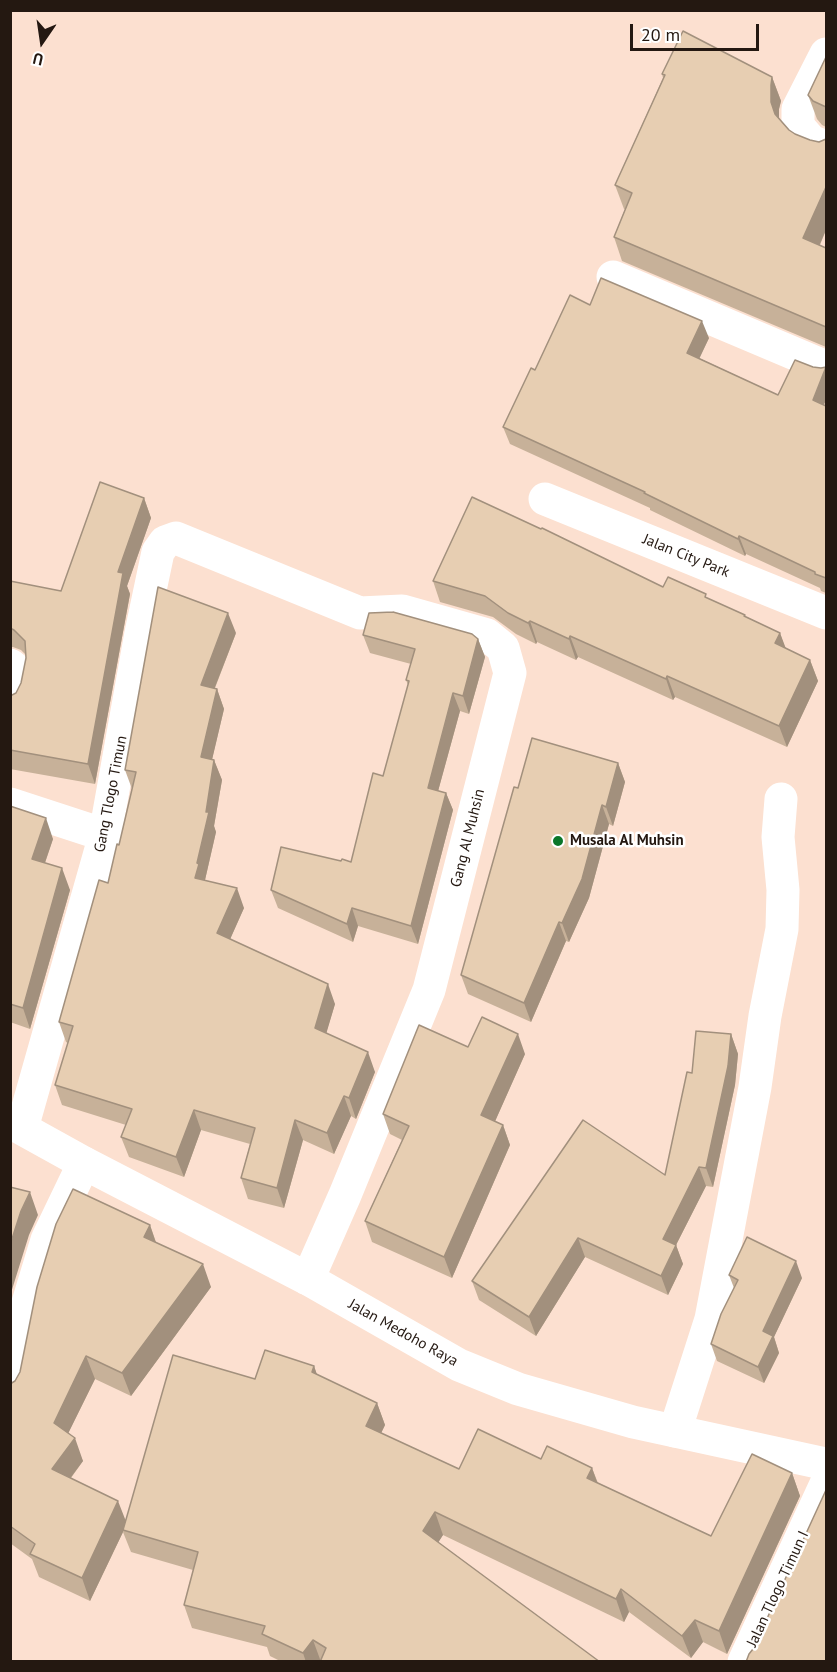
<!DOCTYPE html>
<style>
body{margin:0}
#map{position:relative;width:837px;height:1672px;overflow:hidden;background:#fce0d0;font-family:"PT Sans",sans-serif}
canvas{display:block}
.frame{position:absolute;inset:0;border:12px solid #241811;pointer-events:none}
.north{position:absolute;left:12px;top:12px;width:60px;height:60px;-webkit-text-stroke:4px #fff;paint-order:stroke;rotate:193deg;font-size:16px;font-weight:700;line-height:24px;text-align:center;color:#241811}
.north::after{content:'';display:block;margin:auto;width:21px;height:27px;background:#241811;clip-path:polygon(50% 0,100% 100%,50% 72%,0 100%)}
.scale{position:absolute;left:630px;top:24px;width:129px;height:27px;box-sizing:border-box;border:3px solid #241811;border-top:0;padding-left:8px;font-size:18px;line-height:21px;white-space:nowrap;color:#241811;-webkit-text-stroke:4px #fff;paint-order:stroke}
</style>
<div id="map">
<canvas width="837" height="1672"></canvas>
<div class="frame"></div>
<div class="north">U</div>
<div class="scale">20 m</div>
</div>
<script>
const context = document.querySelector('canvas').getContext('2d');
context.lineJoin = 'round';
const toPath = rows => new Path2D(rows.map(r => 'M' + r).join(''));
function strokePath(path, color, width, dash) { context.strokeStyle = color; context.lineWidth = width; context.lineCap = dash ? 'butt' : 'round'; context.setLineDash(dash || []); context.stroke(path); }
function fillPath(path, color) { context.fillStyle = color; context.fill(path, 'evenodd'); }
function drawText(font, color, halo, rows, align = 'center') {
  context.font = font + ' "PT Sans",sans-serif'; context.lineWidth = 5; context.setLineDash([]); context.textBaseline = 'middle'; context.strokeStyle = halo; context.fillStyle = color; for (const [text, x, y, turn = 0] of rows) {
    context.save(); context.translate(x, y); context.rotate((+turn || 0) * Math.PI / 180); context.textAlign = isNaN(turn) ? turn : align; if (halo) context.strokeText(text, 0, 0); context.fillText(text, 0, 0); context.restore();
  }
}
const minor = toPath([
 [826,54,798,109,798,126,811,141,826,147],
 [613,277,826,367],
 [545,499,826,613],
 [10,665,15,669,15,675,10,700],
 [10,804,105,835],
 [22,1128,105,835,141,633,158,552,165,542,176,538,360,613,402,611,487,635,503,648,510,673,429,990,345,1195,308,1279],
 [10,1391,27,1306,47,1240,84,1163],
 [675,1431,711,1319,755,1087,765,1016,782,929,783,890,778,837,781,799],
 [744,1662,826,1484]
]);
const tertiary = toPath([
 [10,1122,84,1163,308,1279,459,1365,518,1389,633,1422,826,1464]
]);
const wall = toPath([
 [826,57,826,127,822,125,817,119,808,95],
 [662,74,772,77,781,101,779,109,779,119,789,130,795,134,810,140,819,142,826,139,826,230,820,245,826,248,826,347,622,261,614,237,625,209,624,209,615,185,663,78],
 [590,305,709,338,699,358,778,395,826,406,826,593,821,591,820,588,746,554,745,556,650,510,650,508,510,444,503,427,535,370],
 [144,498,151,518,127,586,130,594,95,784,10,769,10,696,16,693,21,683,26,658,26,655,21,650,13,647,10,647,10,581,61,591],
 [433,581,663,587,707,598,780,633,785,648,810,660,818,681,787,747,675,697,673,700,578,657,576,660,537,642,536,644,516,634,493,617,440,602],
 [236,633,215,688,217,689,224,709,212,759,214,760,222,780,214,826,216,832,205,880,244,908,230,939,335,1004,326,1033,375,1072,356,1119,351,1116,334,1154,303,1140,284,1208,248,1199,241,1178,250,1144,201,1130,184,1177,129,1157,121,1137,126,1125,62,1105,55,1085,68,1043,66,1042,59,1022,108,883,119,845,132,789,125,770],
 [363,635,478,639,485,657,469,714,460,711,438,791,446,793,453,810,418,944,358,926,353,942,278,908,271,890,341,861,351,862,383,776,408,685,406,680,411,664,370,653],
 [618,763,625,782,613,826,609,824,589,898,569,942,566,941,531,1022,468,994,461,975,518,788],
 [10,806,53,839,45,863,70,890,30,1029,10,1022],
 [731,1034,738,1054,735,1085,713,1187,706,1186,676,1245,683,1264,668,1295,585,1257,536,1336,479,1300,472,1281,665,1175,692,1073],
 [468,1047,525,1054,495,1121,503,1125,510,1145,452,1278,372,1242,365,1221,402,1140,390,1134,383,1114],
 [150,1225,156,1242,211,1287,131,1396,95,1379,68,1433,83,1461,71,1478,125,1520,255,1379,314,1366,317,1375,377,1403,385,1425,381,1433,459,1469,541,1459,592,1468,598,1483,711,1536,792,1473,800,1496,727,1654,703,1642,691,1658,629,1612,624,1622,443,1535,438,1542,600,1662,282,1662,270,1656,267,1647,192,1628,184,1605,193,1570,131,1552,123,1532,90,1601,39,1577,32,1559,10,1543,10,1384,15,1381],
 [729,1275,802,1278,774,1337,779,1353,764,1383,717,1361,711,1344,734,1288]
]);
const shadedWall = toPath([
 [772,77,781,101,779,109,779,126,771,102,771,85],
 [826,187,826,230,812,262,803,238],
 [702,321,709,338,694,370,687,353],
 [826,367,826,400,819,417,813,400],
 [144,498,151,518,127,586,130,594,95,784,88,764,118,572],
 [739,536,746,554,745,556,738,539],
 [228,613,236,633,208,705,201,685],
 [530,621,537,642,536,644,528,623],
 [780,633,788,654,775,643],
 [570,636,578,657,576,660,569,639],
 [478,639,485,657,469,714,463,696],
 [810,660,818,681,787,747,779,726],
 [667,676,675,697,673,700,666,679],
 [217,689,224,709,208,777,201,757],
 [453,693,460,711,434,806,428,788],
 [214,760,222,780,214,826,216,832,205,880,195,878,197,863],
 [618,763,625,782,613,826,606,807],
 [446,793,453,810,418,944,411,926],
 [602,805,609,824,589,898,569,942,562,923],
 [46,818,53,839,39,880,32,859],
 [62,868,70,890,30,1029,23,1008],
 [237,888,244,908,224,953,217,933],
 [352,908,358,926,353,942,347,924],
 [559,922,566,941,531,1022,524,1003],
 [328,984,335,1004,322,1048,315,1028],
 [518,1034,525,1054,489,1135,481,1115],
 [731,1034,738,1054,735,1085,713,1187,706,1168],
 [368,1052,375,1072,356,1119,349,1098],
 [344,1096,351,1116,334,1154,327,1133],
 [194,1110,201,1130,184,1177,176,1157],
 [295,1120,303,1140,284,1208,277,1188],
 [503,1125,510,1145,452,1278,444,1257],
 [699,1167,706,1186,676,1245,683,1264,668,1295,661,1276,663,1239],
 [30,1192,38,1215,29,1235,10,1296,10,1245,21,1211],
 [150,1225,158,1249,144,1237],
 [578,1238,585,1257,536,1336,529,1317],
 [796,1261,802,1278,774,1337,779,1353,764,1383,758,1367,763,1331],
 [203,1264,211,1287,131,1396,122,1373],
 [86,1356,95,1379,62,1446,54,1423],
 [314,1366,322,1389,312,1372],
 [377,1403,385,1425,374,1448,366,1426],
 [75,1438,83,1461,60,1492,52,1469],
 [592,1468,600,1490,587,1478],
 [792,1473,800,1496,727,1654,719,1631],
 [118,1501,127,1524,123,1530,123,1532,90,1601,82,1578],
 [435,1512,443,1535,431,1554,423,1531],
 [621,1589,629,1612,624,1622,616,1599],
 [695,1620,703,1642,691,1658,682,1636],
 [313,1640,321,1662,306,1662,303,1653]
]);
const building = toPath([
 [683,31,772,77,771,85,771,102,775,114,789,130,795,134,810,140,819,142,826,139,826,187,803,238,826,248,826,327,614,237,632,193,615,185,665,75,662,74,683,31],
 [826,57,826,107,813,101,808,95,826,57],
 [601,278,702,321,687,353,778,395,795,360,813,367,821,368,826,367,813,400,826,406,826,578,815,574,815,572,739,536,738,539,644,493,645,492,503,427,531,368,535,370,570,295,590,305,601,278],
 [100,482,144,498,118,572,123,573,88,764,10,750,10,696,16,693,21,683,26,658,25,641,14,630,10,628,10,581,61,591,100,482],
 [472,497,541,529,542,528,663,587,668,577,706,594,705,597,745,615,744,616,780,633,775,643,810,660,779,726,667,676,666,679,570,636,569,639,530,621,528,623,508,613,485,596,433,581,472,497],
 [158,587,228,613,201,685,217,689,201,757,214,760,206,812,209,812,197,863,199,864,195,878,237,888,217,933,328,984,315,1028,368,1052,349,1098,344,1096,327,1133,295,1120,277,1188,241,1178,255,1128,194,1110,176,1157,121,1137,132,1109,55,1085,73,1026,59,1022,99,880,108,883,117,844,119,845,136,772,125,770,158,587],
 [393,612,472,634,478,639,463,696,453,693,428,788,446,793,411,926,352,908,347,924,271,890,281,847,341,861,342,859,351,862,373,773,383,776,409,681,406,680,415,649,363,635,369,613,393,612],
 [532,738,618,763,606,807,602,805,582,879,562,923,559,922,524,1003,461,975,514,787,518,788,532,738],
 [10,806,46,818,32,859,62,868,23,1008,10,1004,10,806],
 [482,1017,518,1034,481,1115,503,1125,444,1257,365,1221,409,1126,383,1114,419,1025,468,1047,482,1017],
 [696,1031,731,1034,728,1066,706,1168,699,1167,663,1239,676,1245,661,1276,578,1238,529,1317,472,1281,583,1120,665,1175,687,1072,692,1073,696,1031],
 [10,1187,30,1192,21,1211,10,1245,10,1187],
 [73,1189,150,1225,144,1237,203,1264,122,1373,86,1356,54,1423,75,1438,52,1469,118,1501,82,1578,30,1554,35,1544,10,1526,10,1384,15,1381,20,1372,37,1287,56,1224,73,1189],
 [747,1237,796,1261,763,1331,773,1336,758,1367,711,1344,721,1314,738,1280,729,1275,747,1237],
 [265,1350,314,1366,312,1372,377,1403,366,1426,459,1469,478,1429,541,1459,547,1446,592,1468,587,1478,711,1536,752,1454,792,1473,719,1631,695,1620,682,1636,621,1589,616,1599,435,1512,423,1531,600,1662,320,1662,326,1648,313,1640,303,1653,262,1634,265,1626,184,1605,198,1552,123,1530,173,1355,255,1379,265,1350],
 [826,1490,826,1662,746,1662,749,1654,753,1649,826,1490]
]);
const markers = [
 [558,841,6,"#0a7629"]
];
const streetNames = [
 ["Jalan City Park",686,556,22],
 ["Gang Tlogo Timun",111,794,-79],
 ["Gang Al Muhsin",468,838,-76],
 ["Jalan Medoho Raya",403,1333,29],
 ["Jalan Tlogo Timun I",778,1589,-65]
];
const poiNames = [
 ["Musala Al Muhsin",570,841]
];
strokePath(minor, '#fff', 33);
strokePath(tertiary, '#fff', 33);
fillPath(wall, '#c7b199');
fillPath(shadedWall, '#a2907d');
fillPath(building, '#e7ceb2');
strokePath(building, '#a2907d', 1.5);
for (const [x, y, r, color] of markers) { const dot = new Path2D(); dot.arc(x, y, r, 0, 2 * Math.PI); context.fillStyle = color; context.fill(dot); strokePath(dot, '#fff', 2); }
drawText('15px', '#241811', '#fff', streetNames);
drawText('bold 15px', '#241811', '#fff', poiNames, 'left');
</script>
